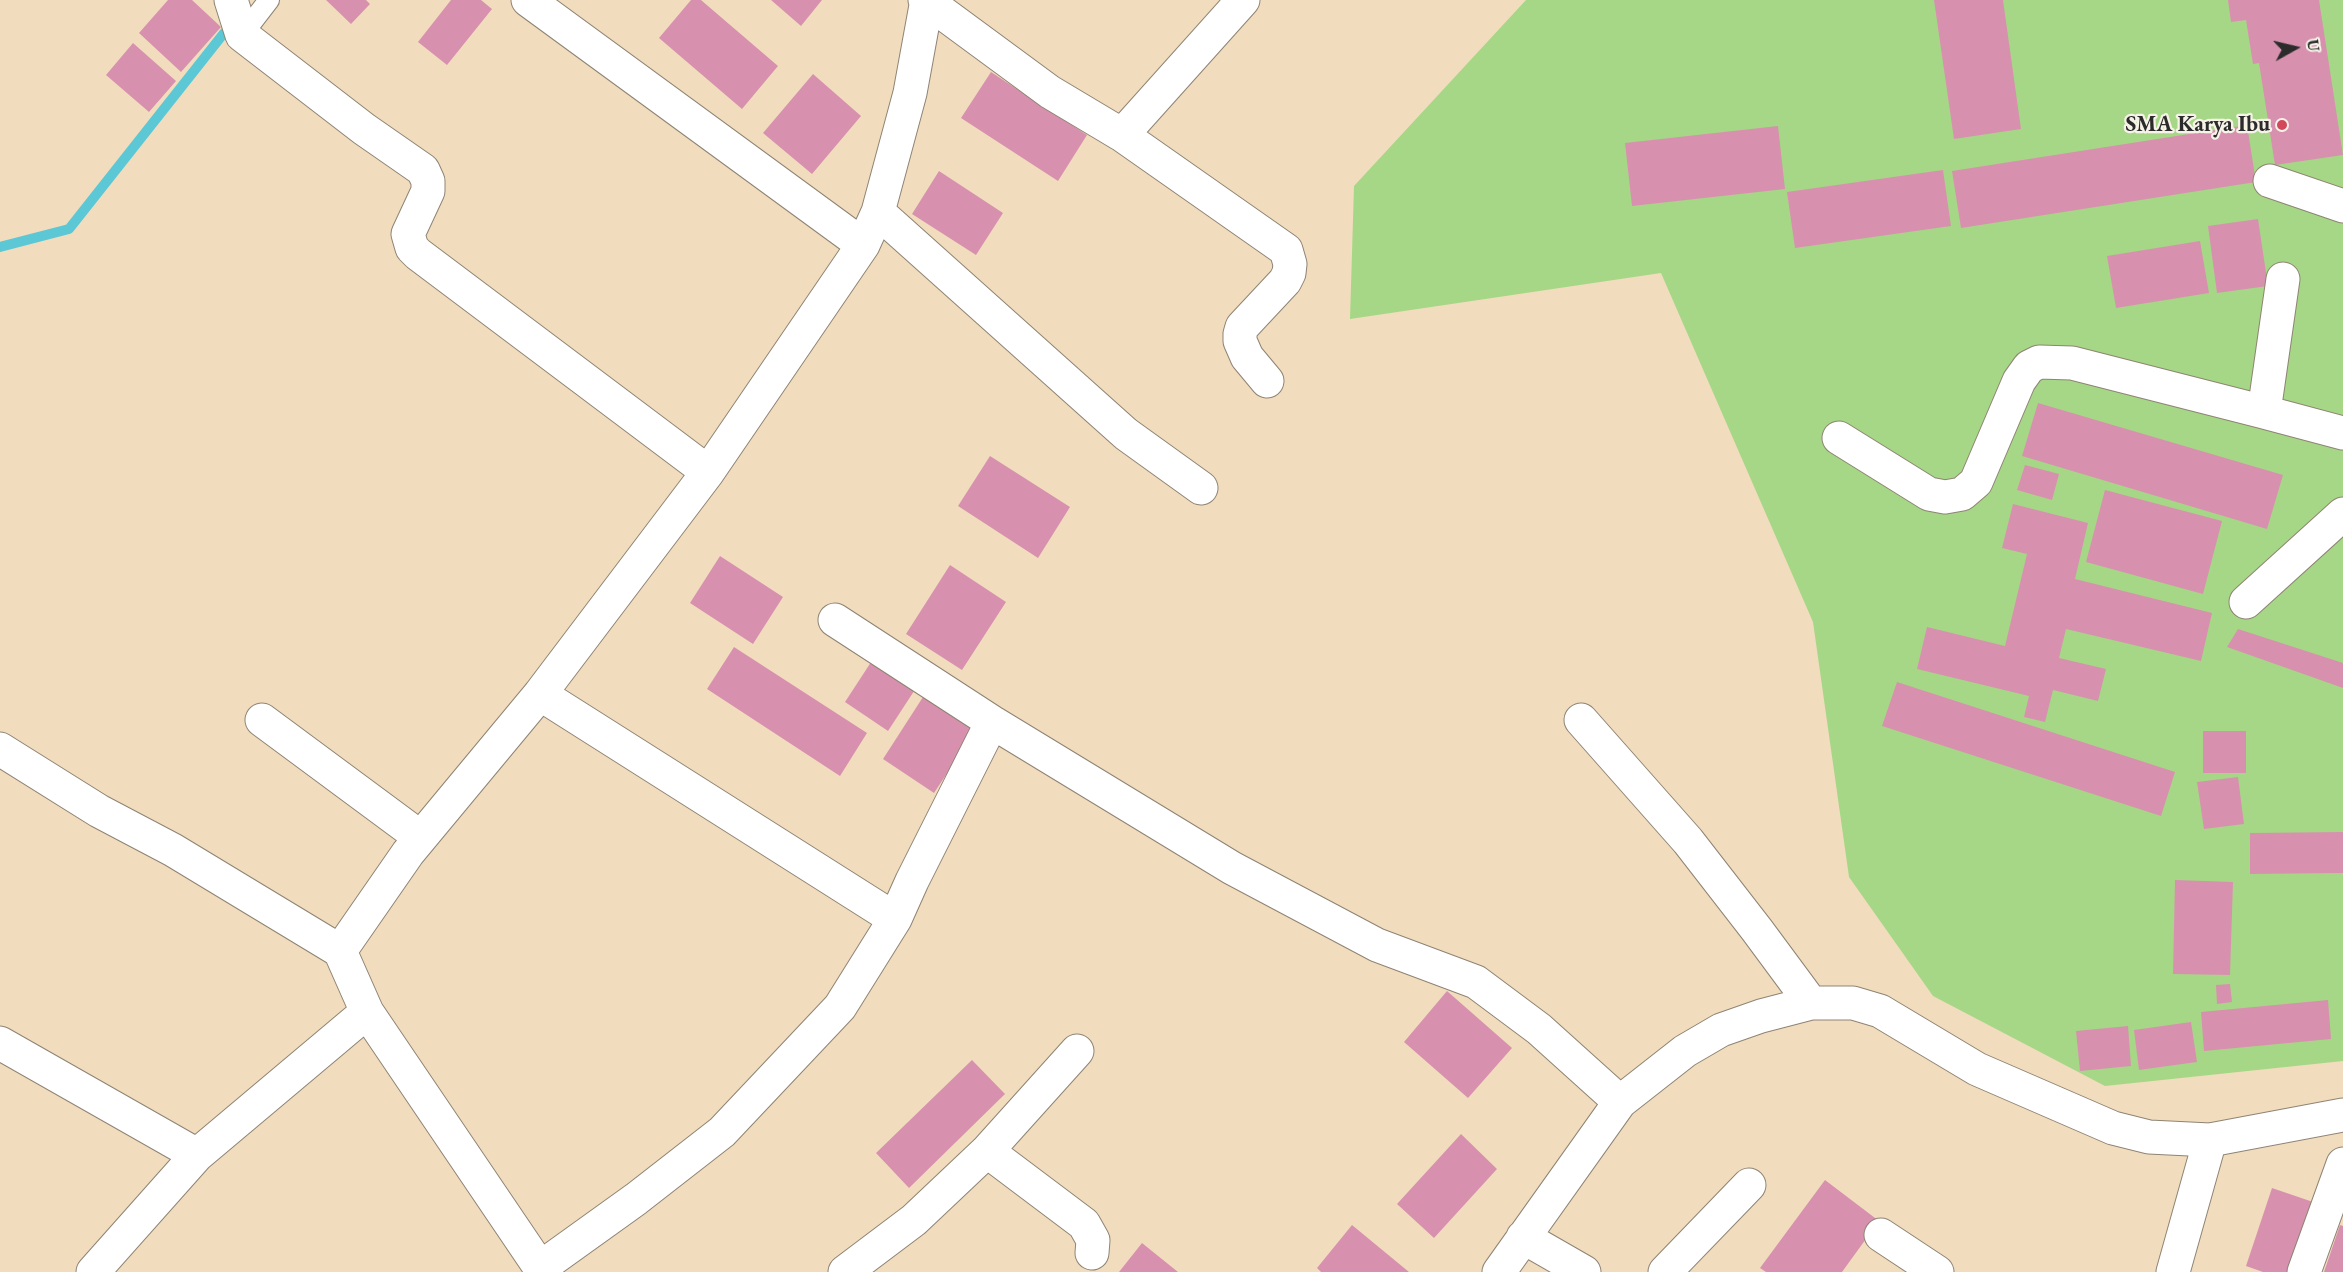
<!DOCTYPE html>
<style>
body{margin:0}
#map{position:relative;width:2343px;height:1272px;overflow:hidden;background:#f2dcbe;font-family:"EB Garamond",serif}
canvas{display:block}
.north{position:absolute;left:2265px;top:18px;width:60px;height:60px;-webkit-text-stroke:4px #f7f3e8;paint-order:stroke;rotate:82deg;font-size:16px;font-weight:700;line-height:24px;text-align:center;color:#2b2b2b}
.north::after{content:'';display:block;margin:auto;width:21px;height:27px;background:#2b2b2b;clip-path:polygon(50% 0,100% 100%,50% 72%,0 100%)}
</style>
<div id="map">
<canvas width="2343" height="1272"></canvas>
<div class="north">U</div>
</div>
<script>
const context = document.querySelector('canvas').getContext('2d');
context.lineJoin = 'round';
function fillPath(path, color) { context.fillStyle = color; context.fill(path, 'evenodd'); }
const toPath = rows => new Path2D(rows.map(r => 'M' + r).join(''));
function strokePath(path, color, width, dash) { context.strokeStyle = color; context.lineWidth = width; context.lineCap = dash ? 'butt' : 'round'; context.setLineDash(dash || []); context.stroke(path); }
function drawText(font, color, halo, rows, align = 'center') {
  context.font = font + ' "EB Garamond",serif'; context.lineWidth = 4.5; context.setLineDash([]); context.textBaseline = 'middle'; context.strokeStyle = halo; context.fillStyle = color; for (const [text, x, y, turn = 0] of rows) {
    context.save(); context.translate(x, y); context.rotate((+turn || 0) * Math.PI / 180); context.textAlign = isNaN(turn) ? turn : align; if (halo) context.strokeText(text, 0, 0); context.fillText(text, 0, 0); context.restore();
  }
}
const green = toPath([
 [1526,0,2343,0,2343,1061,2105,1086,1933,996,1849,877,1813,622,1661,273,1350,319,1354,186]
]);
const stream = toPath([
 [0,247,69,229,224,33]
]);
const building = toPath([
 [168,0,192,0,221,27,181,72,139,33],
 [326,0,366,0,370,4,351,24],
 [451,0,481,0,492,9,447,65,418,42],
 [691,0,701,0,778,66,742,109,659,38],
 [771,0,822,0,801,26],
 [1934,0,2003,0,2021,129,1954,139],
 [2228,0,2319,0,2343,155,2275,165,2259,63,2253,64,2246,20,2231,22],
 [133,43,176,81,149,112,106,75],
 [991,72,1087,135,1058,181,961,118],
 [813,74,861,116,812,174,763,133],
 [2247,125,2256,182,1961,228,1952,171],
 [1778,126,1785,189,1632,206,1625,143],
 [1943,170,1951,226,1795,248,1787,192],
 [939,171,1003,213,976,255,912,214],
 [2258,219,2268,286,2217,293,2208,226],
 [2200,241,2209,293,2116,308,2107,256],
 [2038,403,2283,475,2267,529,2022,456],
 [990,456,1070,507,1038,558,958,506],
 [2025,465,2059,474,2052,500,2017,490],
 [2105,490,2222,521,2203,594,2086,562],
 [2013,504,2088,523,2075,579,2212,613,2201,661,2066,629,2059,658,2106,669,2098,701,2053,690,2045,722,2024,717,2029,696,1917,669,1927,627,2005,646,2027,554,2002,548],
 [720,556,783,597,753,644,690,603],
 [950,565,1006,602,962,670,906,634],
 [2238,629,2343,663,2343,688,2227,647],
 [734,647,867,733,840,776,707,689],
 [875,656,918,685,888,731,845,702],
 [1897,682,2175,772,2161,816,1882,726],
 [923,697,975,731,934,793,883,759],
 [2203,731,2246,731,2246,773,2203,773],
 [2238,777,2244,824,2204,829,2197,782],
 [2343,832,2343,873,2250,874,2250,833],
 [2175,880,2233,882,2230,975,2173,974],
 [2230,984,2232,1002,2217,1004,2216,985],
 [1447,991,1512,1048,1468,1098,1404,1042],
 [2328,1000,2331,1039,2204,1051,2201,1012],
 [2191,1022,2197,1062,2139,1070,2134,1030],
 [2128,1026,2131,1066,2080,1071,2076,1031],
 [972,1060,1005,1094,909,1188,876,1153],
 [1461,1134,1497,1169,1434,1238,1397,1204],
 [1825,1180,1879,1221,1842,1272,1766,1272,1760,1268],
 [2272,1188,2316,1203,2292,1272,2263,1272,2246,1266],
 [1352,1225,1409,1272,1321,1272,1317,1268],
 [2340,1225,2343,1226,2343,1272,2324,1272],
 [1142,1243,1178,1272,1119,1272]
]);
const service = toPath([
 [242,35,269,0]
]);
const minor = toPath([
 [231,0,242,35,364,129,423,170,428,181,428,191,408,234,412,248,418,254,708,472],
 [528,0,863,245],
 [925,0,1050,92,1122,135,1286,250,1290,264,1289,273,1285,281,1242,327,1240,334,1240,341,1247,357,1267,381],
 [1122,135,1243,0],
 [2270,181,2343,206],
 [878,212,1126,434,1201,488],
 [2283,279,2264,412,2343,433],
 [1839,438,1929,494,1945,497,1962,494,1976,482,2019,381,2029,367,2039,362,2072,363,2264,412],
 [2246,602,2343,514],
 [835,620,992,722,1232,868,1377,945,1476,982,1539,1029,1620,1102],
 [540,694,895,919],
 [262,720,420,837],
 [1581,720,1688,841,1757,930,1811,1003],
 [0,749,99,811,173,850,340,951],
 [0,1043,197,1155],
 [987,1151,1084,1224,1093,1240,1092,1253],
 [1881,1235,1937,1272],
 [1523,1237,1584,1272],
 [540,1268,636,1199,722,1132,840,1007,895,919,912,881,992,722],
 [93,1272,197,1155,367,1012],
 [543,1272,367,1012,340,951,408,853,540,694,708,472,863,245,878,212,910,93,927,0],
 [845,1272,914,1220,987,1151,1077,1051],
 [1499,1272,1620,1102,1685,1051,1721,1030,1761,1016,1811,1003,1853,1003,1880,1011,1977,1069,2113,1128,2149,1137,2210,1140,2343,1115],
 [1665,1272,1749,1185],
 [2173,1272,2210,1140],
 [2304,1272,2343,1164]
]);
const markers = [
 [2282,125,6,"#d1495b"]
];
const poiNames = [
 ["SMA Karya Ibu",2270,125]
];
fillPath(green, '#a6d786');
strokePath(stream, '#5cc8d5', 10);
fillPath(building, '#d791af');
strokePath(service, '#8e8474', 22);
strokePath(minor, '#8e8474', 35);
strokePath(service, '#fff', 20);
strokePath(minor, '#fff', 33);
for (const [x, y, r, color] of markers) { const dot = new Path2D(); dot.arc(x, y, r, 0, 2 * Math.PI); context.fillStyle = color; context.fill(dot); strokePath(dot, '#f7f3e8', 2); }
drawText('bold 22px', '#2b2b2b', '#f7f3e8', poiNames, 'right');
</script>
